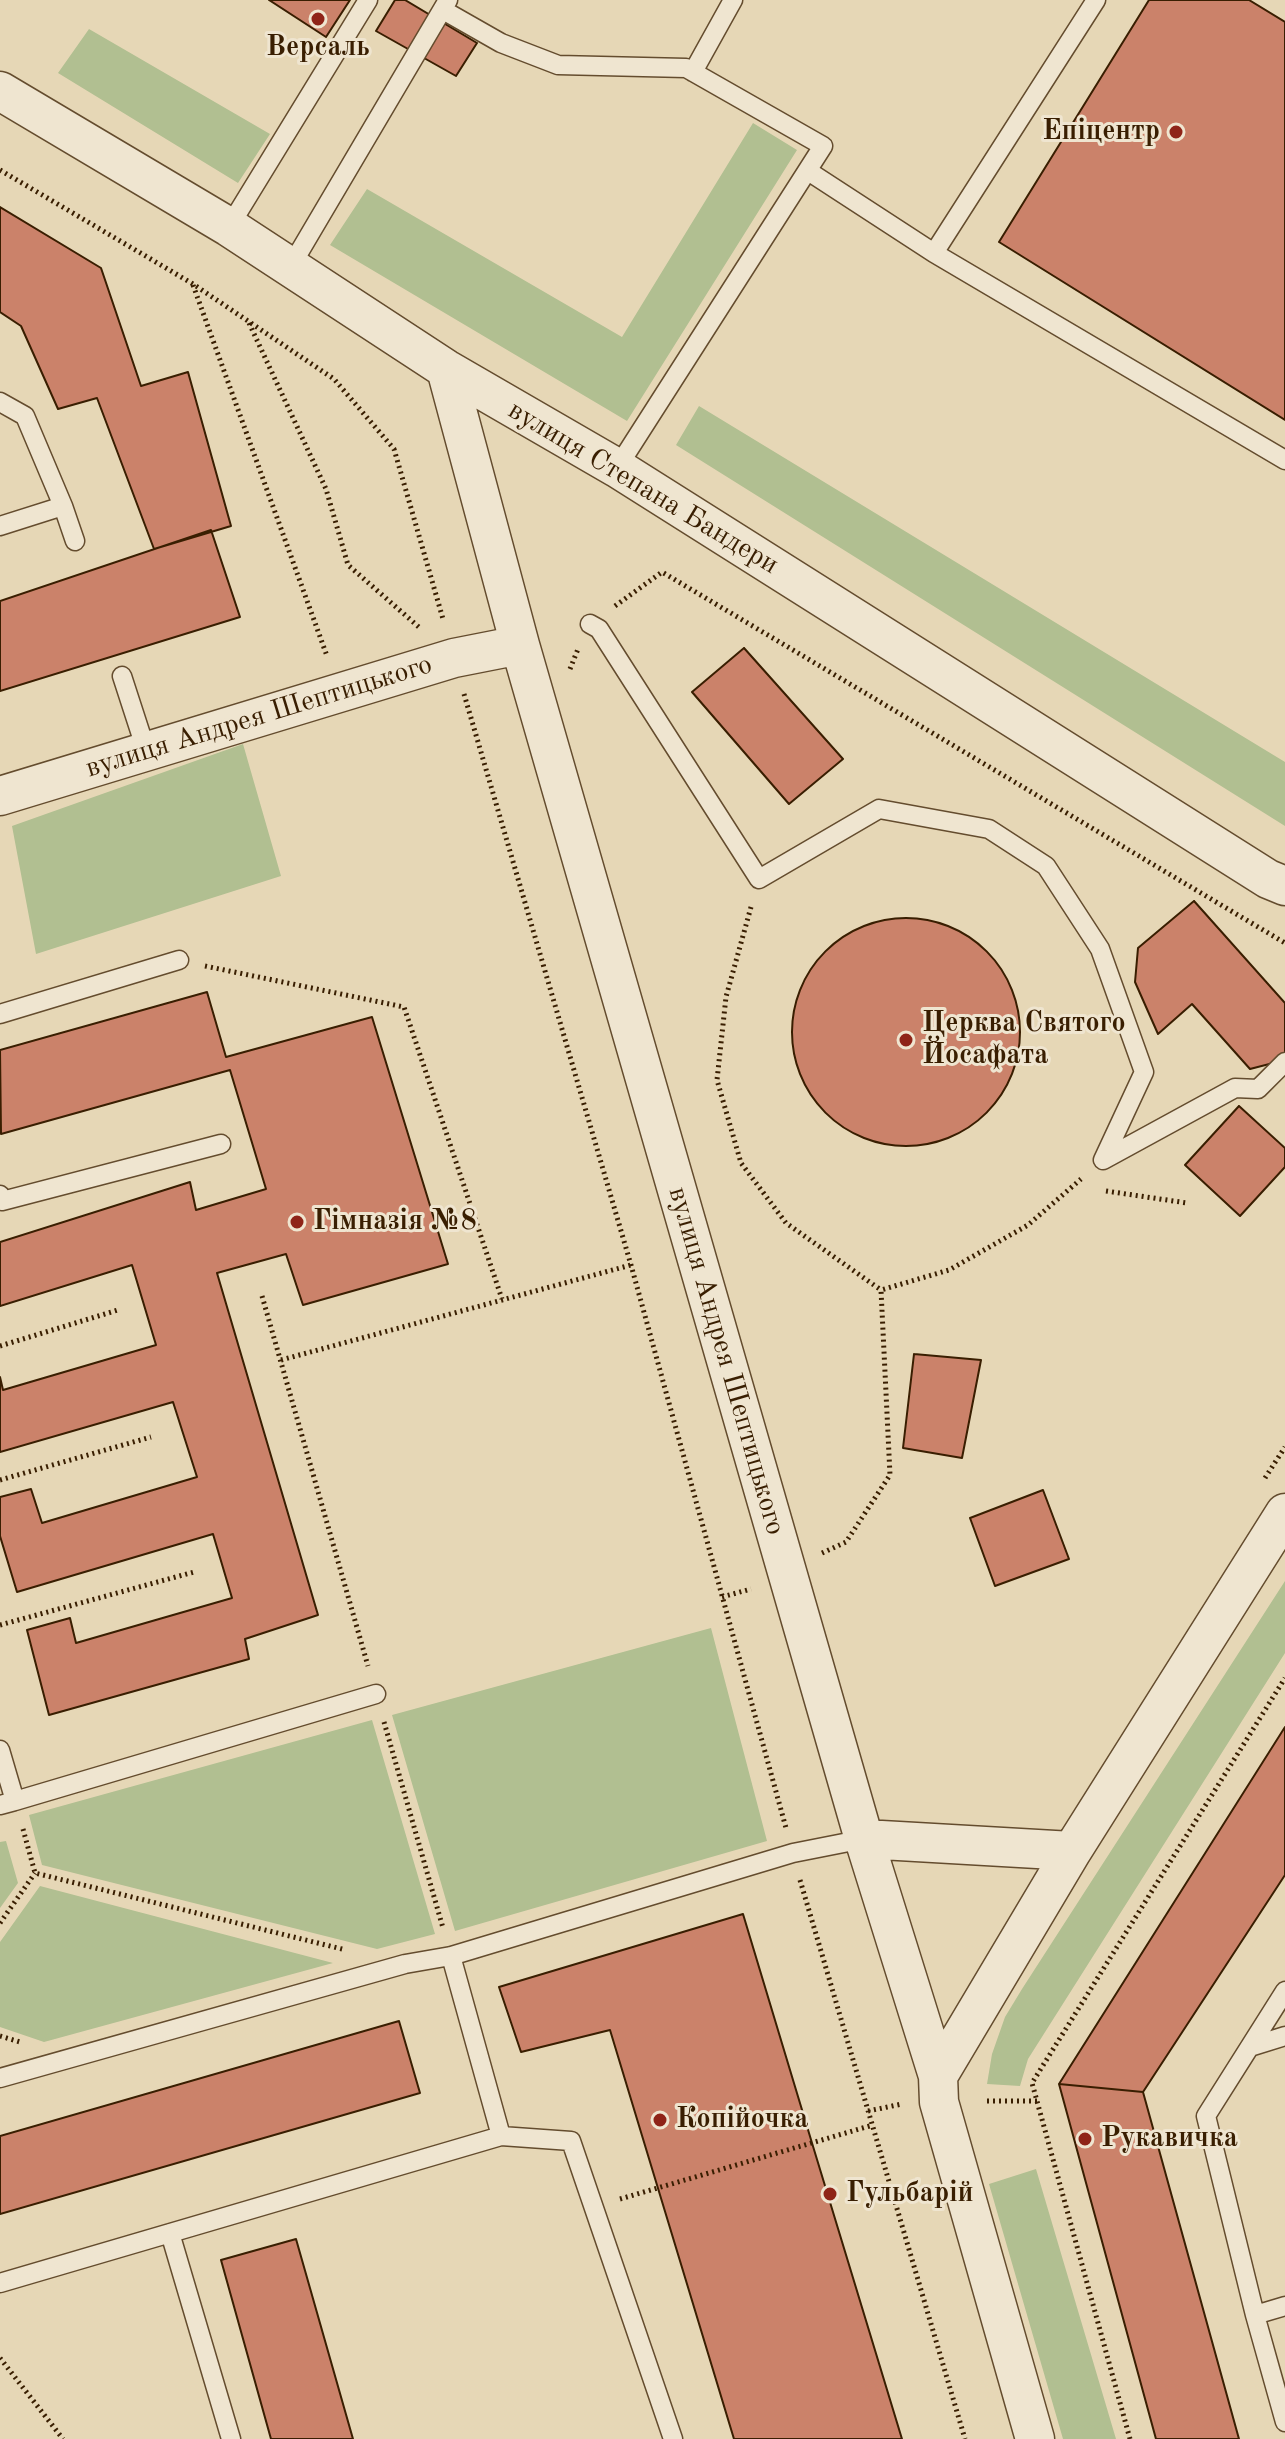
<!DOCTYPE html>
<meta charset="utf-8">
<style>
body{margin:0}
canvas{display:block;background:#e6d7b6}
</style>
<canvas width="1285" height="2439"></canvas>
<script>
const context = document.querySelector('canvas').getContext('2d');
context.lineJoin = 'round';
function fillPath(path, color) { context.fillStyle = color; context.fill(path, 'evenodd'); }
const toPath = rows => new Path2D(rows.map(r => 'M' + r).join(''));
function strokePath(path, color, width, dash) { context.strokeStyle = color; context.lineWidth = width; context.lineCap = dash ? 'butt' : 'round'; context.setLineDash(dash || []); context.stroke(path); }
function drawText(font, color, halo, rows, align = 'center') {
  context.font = font + ' "Old Standard TT",serif'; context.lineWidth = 6; context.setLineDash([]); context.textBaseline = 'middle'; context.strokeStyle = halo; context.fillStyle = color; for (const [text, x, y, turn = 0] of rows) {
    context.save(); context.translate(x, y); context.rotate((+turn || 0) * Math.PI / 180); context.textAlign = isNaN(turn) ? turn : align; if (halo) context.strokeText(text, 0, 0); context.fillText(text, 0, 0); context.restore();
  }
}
const green = toPath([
 [89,29,270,134,238,183,58,73],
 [753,123,797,150,627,421,330,245,367,189,622,337],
 [699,406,1285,762,1285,826,676,445],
 [243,744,281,876,36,954,12,826],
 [1285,1581,1285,1653,1028,2059,1020,2086,987,2084,992,2054,1005,2017,1022,1989],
 [711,1628,767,1841,455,1931,392,1715],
 [372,1720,435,1934,377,1949,42,1865,29,1815],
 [6,1841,18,1883,0,1908,0,1842],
 [40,1886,333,1963,44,2042,0,2027,0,1942],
 [1036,2169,1116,2439,1063,2439,989,2184]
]);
const building = toPath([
 [269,0,350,0,326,37,269,0],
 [395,0,405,0,477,43,456,76,376,31,395,0],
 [1149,0,1249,0,1285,22,1285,420,999,242,1149,0],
 [0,207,101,268,141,386,188,372,231,526,154,549,97,398,58,409,21,326,0,312,0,207],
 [211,530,240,617,0,691,0,601,211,530],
 [744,648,843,759,789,804,692,692,744,648],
 [1194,901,1285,1003,1285,1060,1250,1069,1192,1004,1158,1034,1135,982,1138,948,1194,901],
 '792 1032a114 114 0 1 1 228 0a114 114 0 1 1-228 0Z',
 [207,992,226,1057,372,1017,448,1264,303,1305,286,1254,217,1273,318,1615,245,1639,249,1659,49,1715,27,1630,70,1618,76,1643,232,1598,213,1534,17,1592,0,1536,0,1497,31,1489,42,1523,197,1477,173,1402,0,1452,0,1377,3,1390,156,1345,132,1265,0,1306,0,1242,190,1182,196,1210,266,1189,230,1070,1,1134,0,1050,207,992],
 [1239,1106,1285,1148,1285,1167,1240,1216,1185,1165,1239,1106],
 [914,1354,981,1360,962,1458,903,1448,914,1354],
 [1043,1490,1069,1559,995,1586,970,1518,1043,1490],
 [1285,1727,1285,1875,1143,2092,1059,2084,1285,1727],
 [743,1914,812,2143,902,2439,734,2439,610,2030,521,2052,499,1987,743,1914],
 [399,2021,420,2093,0,2214,0,2136,399,2021],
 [1059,2084,1143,2092,1239,2439,1156,2439,1059,2084],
 [296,2239,353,2439,271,2439,221,2260,296,2239]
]);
const path = toPath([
 [0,170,193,284,334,379,394,449,443,619],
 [193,285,327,656],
 [249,323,326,489,348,565,420,628],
 [615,606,662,572,1285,943],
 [570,669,578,649],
 [464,694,631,1265,786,1828],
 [751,907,726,997,717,1080,741,1163,786,1223,881,1290],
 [205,966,404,1007,502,1299],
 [1106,1191,1187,1203],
 [262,1296,368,1666],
 [0,1346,118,1310],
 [281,1360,631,1265],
 [1265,1478,1285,1447],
 [0,1480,151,1437],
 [822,1553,846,1542,890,1475,881,1290,949,1270,1028,1225,1081,1179],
 [722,1597,751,1589],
 [0,1625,194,1572],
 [384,1722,443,1928],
 [23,1829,35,1873,346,1950],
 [800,1880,965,2439],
 [0,1923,35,1873],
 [0,2036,20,2042],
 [987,2101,1037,2101],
 [868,2111,902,2104],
 [620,2199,873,2125],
 [0,2358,63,2439],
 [1130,2439,1032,2083,1285,1678]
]);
const service = toPath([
 [443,10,501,43,558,65,686,68,823,146,617,468],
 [693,72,733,0],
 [808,171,934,253,1285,460],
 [229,227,368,0],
 [934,253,1096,0],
 [291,266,448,0],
 [0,402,25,416,63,506,75,541],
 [0,526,63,506],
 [590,624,599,629,759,879,879,809,989,829,1046,866,1100,949,1144,1072,1103,1160,1235,1088,1258,1089,1285,1062],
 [122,676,146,750],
 [0,1014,179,960],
 [0,1195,2,1201,221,1144],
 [0,1750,15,1801,0,1805],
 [15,1801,376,1694],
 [451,1956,501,2136],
 [1285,1991,1206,2116,1255,2315,1285,2422],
 [1250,2047,1285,2036],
 [0,2078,405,1964,451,1956,793,1853,864,1839],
 [170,2233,231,2439],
 [0,2283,501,2136,571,2141,673,2439],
 [1255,2315,1285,2306]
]);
const minor = toPath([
 [0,91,229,227,446,369,617,468,1268,879,1285,886],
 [446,369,520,645,864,1839,938,2076,939,2102,1035,2439],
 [0,796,454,658,520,645],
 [864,1839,1072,1851],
 [938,2076,1072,1851,1285,1513]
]);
const markers = [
 [318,19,8,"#8f2418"],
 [1176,132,8,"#8f2418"],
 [906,1040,8,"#8f2418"],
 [297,1222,8,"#8f2418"],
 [660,2120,8,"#8f2418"],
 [1085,2139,8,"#8f2418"],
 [830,2194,8,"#8f2418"]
];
const poiNames = [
 ["Версаль",318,48,"center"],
 ["Епіцентр",1160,132,"right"],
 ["Церква Святого",922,1024],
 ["Йосафата",922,1056],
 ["Гімназія №8",313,1222],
 ["Копійочка",676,2120],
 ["Рукавичка",1101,2139],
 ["Гульбарій",846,2194]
];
const streetNames = [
 ["вулиця Степана Бандери",643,488,31],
 ["вулиця Андрея Шептицького",259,717,-17],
 ["вулиця Андрея Шептицького",726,1361,74]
];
fillPath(green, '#b1bf91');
fillPath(building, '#cb826a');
strokePath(building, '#391e01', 2);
strokePath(service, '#644c2e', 21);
strokePath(minor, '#644c2e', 41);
strokePath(path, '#391e01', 5, [2, 4]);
strokePath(service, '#efe5d0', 18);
strokePath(minor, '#efe5d0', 38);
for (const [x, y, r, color] of markers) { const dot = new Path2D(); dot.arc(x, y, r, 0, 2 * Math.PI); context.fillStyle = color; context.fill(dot); strokePath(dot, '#efe5d0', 3); }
drawText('bold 28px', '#391e01', '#efe5d0', poiNames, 'left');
drawText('28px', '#391e01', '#efe5d0', streetNames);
</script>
